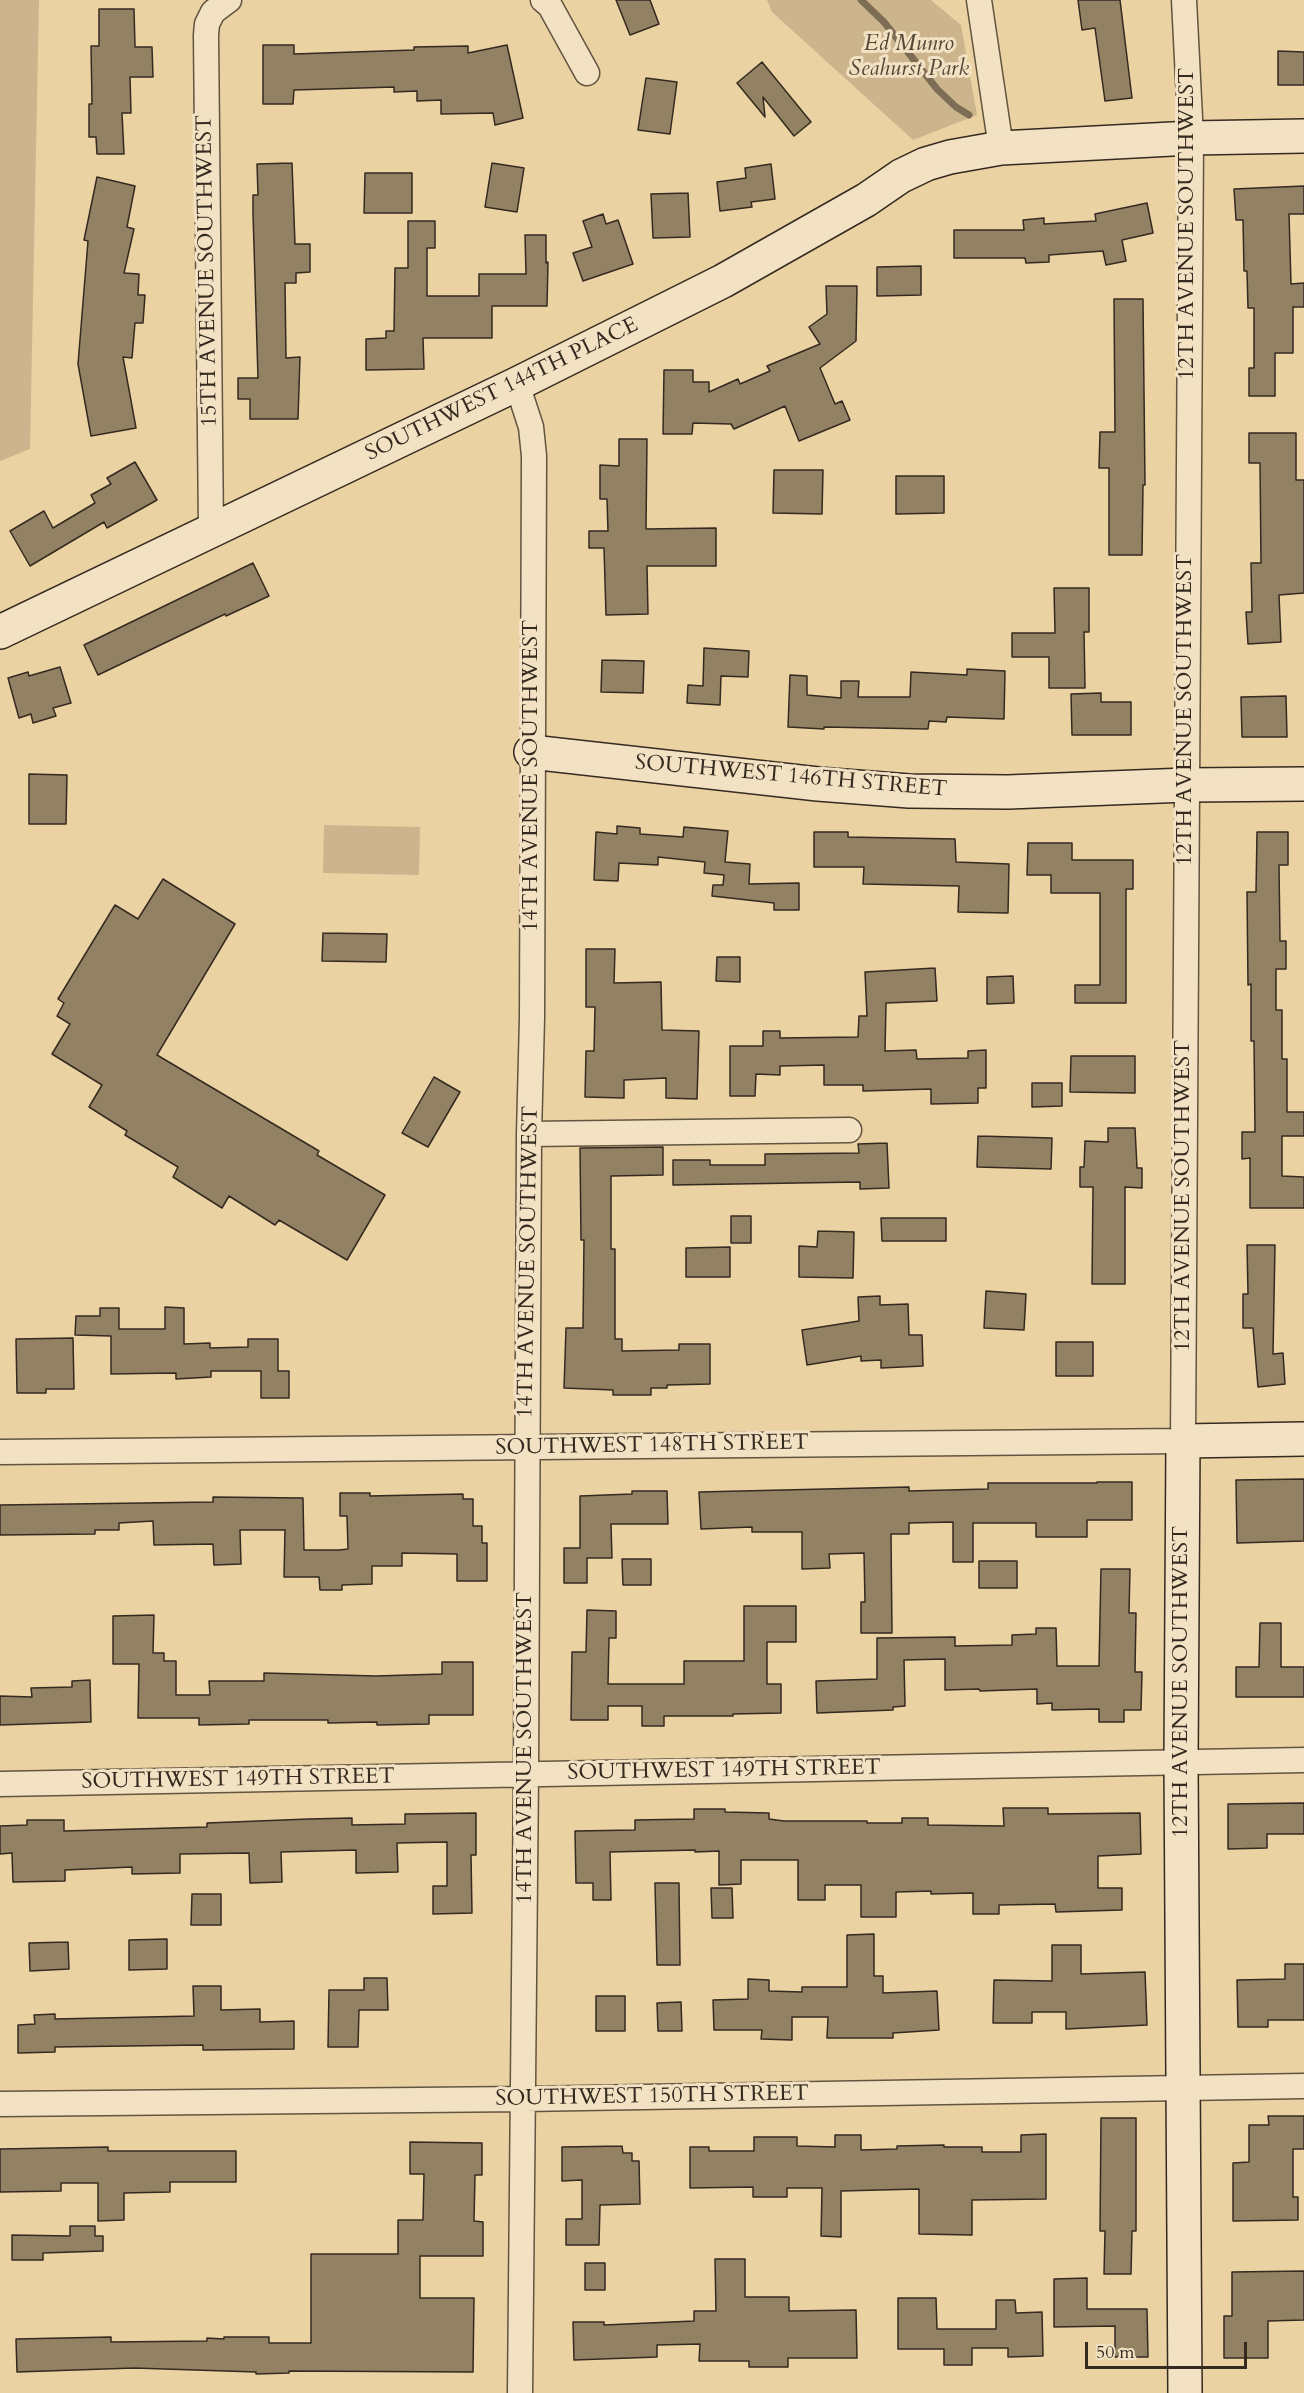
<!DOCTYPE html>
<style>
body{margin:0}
#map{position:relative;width:1304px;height:2393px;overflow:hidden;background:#ebd2a3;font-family:Cardo,serif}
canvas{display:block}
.scale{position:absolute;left:1085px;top:2342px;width:162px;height:27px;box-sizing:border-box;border:3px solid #342a20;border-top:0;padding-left:8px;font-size:18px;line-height:21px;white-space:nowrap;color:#342a20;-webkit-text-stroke:4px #f2e2c3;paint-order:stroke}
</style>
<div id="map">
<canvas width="1304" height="2393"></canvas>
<div class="scale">50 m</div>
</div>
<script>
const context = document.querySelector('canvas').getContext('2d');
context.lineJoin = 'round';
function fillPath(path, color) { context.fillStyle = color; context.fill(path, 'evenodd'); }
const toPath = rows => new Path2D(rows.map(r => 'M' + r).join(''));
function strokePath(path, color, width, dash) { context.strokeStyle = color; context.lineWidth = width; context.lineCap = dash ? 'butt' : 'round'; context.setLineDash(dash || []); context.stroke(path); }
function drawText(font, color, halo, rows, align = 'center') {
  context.font = font + ' Cardo,serif'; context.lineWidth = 6; context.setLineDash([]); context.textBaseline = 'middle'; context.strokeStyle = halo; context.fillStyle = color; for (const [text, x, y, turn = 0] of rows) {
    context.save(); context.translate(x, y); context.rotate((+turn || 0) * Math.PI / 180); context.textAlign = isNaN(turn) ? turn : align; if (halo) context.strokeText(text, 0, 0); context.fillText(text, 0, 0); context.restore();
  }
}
const green = toPath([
 [0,0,39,0,30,449,0,461],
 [767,0,931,0,961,25,977,115,913,140,772,12],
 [324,825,420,827,419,875,323,873]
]);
const stream = toPath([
 [861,0,884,22,937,89,956,107,969,115]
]);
const building = toPath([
 [616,0,650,0,659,24,630,35,616,0],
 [1078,0,1120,0,1132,98,1105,101,1095,28,1082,30,1078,0],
 [99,9,134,9,135,47,152,47,153,77,130,77,131,113,122,113,124,154,97,154,96,137,89,137,89,104,92,104,91,46,99,46,99,9],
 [263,45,294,45,294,54,414,50,414,47,468,46,468,53,507,45,523,118,495,125,493,113,441,114,441,100,417,101,417,91,394,92,394,87,294,90,293,104,263,104,263,45],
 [1278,51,1304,52,1304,85,1278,85,1278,51],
 [762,62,811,122,794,136,763,97,765,117,737,83,762,62],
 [646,78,677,82,670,134,638,130,646,78],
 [292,163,295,244,310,244,310,272,296,273,296,283,285,283,286,358,300,357,298,419,250,419,250,399,238,399,238,378,258,378,253,213,253,195,258,195,257,164,292,163],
 [492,163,524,168,517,212,485,207,492,163],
 [771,164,775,199,751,202,752,207,720,211,717,182,746,178,745,168,771,164],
 [365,173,412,173,412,213,364,213,365,173],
 [97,177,135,186,127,227,134,229,124,273,139,274,138,295,145,295,143,323,135,323,132,358,123,357,136,428,91,436,78,364,88,241,84,240,97,177],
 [1304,186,1304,214,1289,214,1291,284,1304,283,1304,307,1293,307,1293,353,1275,353,1275,396,1249,396,1249,368,1254,368,1254,308,1248,308,1247,271,1244,271,1243,220,1236,220,1234,189,1304,186],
 [688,193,690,237,653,238,651,194,688,193],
 [1147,203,1153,233,1122,240,1126,261,1106,265,1103,251,1049,255,1049,262,1026,263,1025,258,954,258,954,230,1024,230,1023,220,1044,218,1044,224,1096,221,1095,214,1147,203],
 [603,214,606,224,618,220,633,264,583,281,573,253,592,247,583,221,603,214],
 [408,221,435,221,435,248,427,248,427,296,479,296,479,274,526,274,525,235,546,235,546,263,548,262,547,306,492,306,492,338,423,338,424,369,366,370,366,339,386,338,386,331,394,331,395,268,408,268,408,221],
 [921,266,921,295,877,296,877,267,921,266],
 [826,286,857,286,856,341,820,368,835,404,842,401,850,420,799,441,785,406,734,429,731,424,693,423,692,434,663,434,664,370,693,370,693,382,709,382,709,392,738,379,740,384,770,371,767,366,820,344,809,327,827,314,826,286],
 [1114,299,1143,299,1145,485,1143,485,1142,555,1109,555,1109,468,1099,468,1100,432,1115,432,1114,299],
 [1249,433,1296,433,1296,480,1304,480,1304,593,1279,595,1281,642,1248,644,1246,612,1252,612,1251,563,1261,563,1260,463,1249,463,1249,433],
 [619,439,647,439,646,529,716,528,716,566,647,566,648,614,606,615,604,548,589,548,589,531,608,531,607,499,600,499,600,465,619,466,619,439],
 [135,462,157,500,107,528,104,522,30,566,10,531,44,511,53,528,95,503,91,495,111,484,107,478,135,462],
 [774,470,823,470,822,514,773,513,774,470],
 [896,476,944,476,944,513,896,514,896,476],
 [253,563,269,596,226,616,225,614,98,675,84,645,253,563],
 [1054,588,1089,588,1089,632,1084,632,1085,688,1049,688,1049,657,1012,657,1012,633,1055,633,1054,588],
 [704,648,749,651,748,677,721,676,720,705,687,703,688,685,703,686,704,648],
 [602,660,644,661,643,693,601,692,602,660],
 [60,667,71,703,53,708,56,716,33,723,31,714,19,718,8,678,28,672,29,676,60,667],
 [967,669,1005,671,1004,719,947,717,946,722,929,721,928,729,824,727,824,729,788,727,790,675,807,676,807,695,841,698,841,681,859,681,858,697,910,697,911,672,967,675,967,669],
 [1101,693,1101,702,1131,702,1131,735,1072,735,1071,694,1101,693],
 [1286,696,1287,737,1242,737,1241,697,1286,696],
 [29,774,67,775,66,824,29,824,29,774],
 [617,826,640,828,640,834,683,837,684,827,728,831,725,862,750,864,749,884,799,883,799,910,774,910,774,903,712,896,713,885,723,885,724,875,704,873,705,862,658,857,658,865,619,863,618,881,594,880,596,832,617,834,617,826],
 [814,832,848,832,848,837,955,839,956,862,1009,864,1008,913,958,912,959,886,863,884,864,867,814,867,814,832],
 [1257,832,1288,832,1288,865,1279,865,1280,941,1286,941,1286,969,1276,969,1276,1010,1282,1010,1282,1059,1287,1059,1287,1112,1304,1112,1304,1136,1282,1136,1282,1176,1304,1177,1304,1208,1250,1208,1250,1158,1242,1159,1242,1132,1255,1132,1254,1041,1251,1041,1251,984,1248,985,1247,892,1256,892,1257,832],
 [1028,843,1072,843,1072,860,1133,860,1133,889,1126,889,1126,1003,1075,1003,1075,985,1100,985,1100,893,1051,893,1051,875,1027,875,1028,843],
 [163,879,235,924,157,1055,319,1151,317,1155,385,1195,347,1260,279,1220,275,1225,229,1196,222,1208,173,1177,178,1167,125,1135,127,1131,89,1107,102,1085,52,1054,70,1024,57,1016,64,1003,58,999,115,905,138,919,163,879],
 [323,933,387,934,386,962,322,961,323,933],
 [586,949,615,949,614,983,661,982,662,1030,699,1031,697,1099,666,1098,666,1078,624,1080,624,1098,585,1097,586,1051,594,1051,595,1007,586,1007,586,949],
 [717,957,740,957,740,982,716,981,717,957],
 [935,968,937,1001,886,1003,885,1051,916,1050,917,1059,968,1058,968,1051,986,1050,986,1088,978,1088,978,1103,931,1104,931,1089,863,1091,863,1085,824,1085,824,1065,780,1066,780,1075,756,1074,755,1096,730,1096,730,1046,763,1046,763,1031,780,1031,780,1038,858,1037,859,1016,867,1016,865,972,935,968],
 [1013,976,1014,1003,987,1004,987,977,1013,976],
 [1071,1056,1135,1056,1135,1093,1070,1092,1071,1056],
 [434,1077,460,1092,428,1147,402,1133,434,1077],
 [1032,1083,1062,1083,1062,1106,1032,1107,1032,1083],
 [1108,1128,1135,1128,1137,1168,1142,1168,1142,1188,1125,1187,1125,1284,1092,1284,1093,1187,1080,1187,1080,1167,1084,1167,1085,1141,1108,1142,1108,1128],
 [978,1136,1052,1138,1051,1169,977,1167,978,1136],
 [887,1143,889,1188,860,1189,860,1182,673,1185,673,1160,710,1160,710,1165,765,1165,765,1154,859,1153,858,1144,887,1143],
 [663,1147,663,1175,611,1176,611,1249,615,1249,615,1339,622,1339,622,1351,679,1350,679,1344,710,1344,710,1384,667,1385,667,1388,651,1388,651,1395,613,1395,613,1390,564,1388,566,1328,583,1328,584,1240,581,1240,580,1148,663,1147],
 [731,1216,751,1216,751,1243,731,1243,731,1216],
 [881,1218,946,1218,946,1241,882,1241,881,1218],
 [818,1231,854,1232,853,1278,799,1277,799,1246,817,1247,818,1231],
 [1247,1245,1275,1245,1273,1354,1283,1353,1285,1384,1258,1387,1253,1328,1243,1328,1243,1294,1248,1294,1247,1245],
 [730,1247,730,1277,686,1277,686,1248,730,1247],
 [986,1291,1026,1294,1024,1330,984,1328,986,1291],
 [880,1296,880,1305,908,1304,909,1335,922,1335,923,1366,881,1368,881,1360,861,1361,861,1356,807,1365,802,1330,859,1321,858,1297,880,1296],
 [165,1307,184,1308,184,1344,210,1343,210,1348,248,1347,248,1339,278,1339,278,1371,289,1371,289,1398,261,1398,261,1371,211,1371,211,1377,176,1379,176,1373,111,1374,111,1336,75,1335,76,1316,100,1316,100,1308,119,1308,119,1329,165,1329,165,1307],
 [73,1338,74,1389,46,1389,46,1393,17,1393,16,1339,73,1338],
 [1056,1342,1093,1342,1093,1376,1056,1376,1056,1342],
 [1304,1479,1304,1541,1237,1543,1236,1480,1304,1479],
 [1097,1482,1132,1482,1132,1520,1087,1520,1087,1537,1036,1537,1036,1523,973,1523,973,1562,953,1562,953,1522,909,1523,909,1534,891,1534,892,1633,861,1633,861,1602,865,1602,864,1553,829,1554,830,1568,802,1569,802,1532,752,1532,752,1527,701,1529,699,1492,909,1487,909,1491,988,1489,988,1483,1097,1483,1097,1482],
 [632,1491,667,1491,668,1524,611,1524,612,1558,587,1558,587,1583,564,1583,564,1548,580,1548,580,1496,632,1494,632,1491],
 [340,1493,370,1493,370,1496,463,1494,463,1499,473,1499,473,1526,482,1526,482,1543,487,1543,487,1581,457,1581,457,1554,402,1553,402,1566,372,1566,372,1584,342,1585,342,1590,320,1590,319,1577,284,1577,285,1530,240,1530,241,1564,214,1565,213,1544,154,1545,153,1521,119,1523,119,1530,95,1530,95,1534,0,1535,0,1505,213,1502,213,1497,303,1498,304,1550,339,1550,348,1549,347,1516,340,1516,340,1493],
 [622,1559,651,1559,651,1585,623,1585,622,1559],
 [979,1561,1017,1561,1017,1588,979,1588,979,1561],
 [1101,1569,1130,1569,1129,1613,1136,1613,1135,1672,1142,1672,1141,1710,1124,1710,1124,1722,1099,1722,1099,1709,1052,1710,1052,1703,1037,1704,1037,1689,980,1691,979,1689,945,1690,945,1659,904,1660,905,1706,893,1707,893,1710,817,1713,816,1681,877,1679,877,1638,955,1637,955,1646,1012,1645,1012,1635,1036,1634,1036,1628,1056,1628,1057,1666,1099,1666,1101,1569],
 [744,1606,796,1606,796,1642,767,1642,767,1684,781,1684,781,1713,733,1714,733,1716,664,1716,664,1726,642,1726,642,1706,608,1706,608,1720,571,1720,572,1652,586,1652,587,1610,616,1611,616,1638,609,1638,608,1684,684,1684,684,1661,744,1661,744,1606],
 [154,1615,153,1653,164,1653,164,1661,176,1661,176,1695,210,1695,209,1681,264,1681,264,1673,376,1676,442,1674,442,1662,473,1662,473,1715,429,1715,429,1724,377,1725,377,1722,328,1723,328,1720,249,1720,249,1724,199,1725,199,1718,138,1718,139,1664,113,1664,113,1616,154,1615],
 [1260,1623,1281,1623,1281,1667,1304,1667,1304,1697,1236,1697,1236,1667,1259,1667,1260,1623],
 [90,1680,91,1722,0,1725,0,1696,32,1697,31,1688,72,1687,72,1681,90,1680],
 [1304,1803,1304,1834,1267,1834,1267,1848,1228,1849,1228,1804,1304,1803],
 [1003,1808,1048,1808,1048,1814,1140,1813,1141,1854,1098,1856,1098,1888,1122,1888,1122,1910,1056,1912,1055,1904,999,1905,999,1914,973,1914,973,1893,931,1894,931,1891,896,1892,896,1917,861,1917,861,1885,825,1885,825,1900,798,1900,798,1860,741,1860,741,1884,719,1885,719,1851,695,1852,695,1850,610,1852,611,1900,593,1900,593,1883,576,1883,575,1831,635,1830,635,1820,694,1819,694,1809,725,1809,725,1812,769,1813,769,1819,784,1821,867,1821,867,1823,902,1823,902,1818,928,1818,928,1825,1004,1826,1003,1808],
 [476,1813,476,1855,471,1855,472,1913,433,1914,433,1886,447,1886,447,1842,397,1843,398,1872,356,1873,356,1850,281,1852,282,1882,250,1883,249,1853,180,1854,180,1873,132,1874,132,1867,65,1870,65,1881,13,1882,12,1853,0,1854,0,1826,27,1825,27,1820,64,1820,64,1831,207,1827,207,1823,309,1819,352,1818,352,1825,405,1824,405,1814,476,1813],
 [655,1883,679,1883,680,1965,657,1965,655,1883],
 [711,1888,732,1888,733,1918,712,1918,711,1888],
 [192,1894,221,1894,221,1925,191,1925,192,1894],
 [874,1934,874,1976,883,1976,883,1993,937,1991,939,2030,893,2033,893,2038,827,2038,828,2017,792,2017,792,2040,761,2039,762,2030,714,2030,713,2000,748,1999,748,1979,769,1980,769,1991,802,1992,802,1987,847,1987,847,1935,874,1934],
 [167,1939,167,1969,129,1970,129,1940,167,1939],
 [68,1942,69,1969,30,1971,29,1943,68,1942],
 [1052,1945,1081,1945,1081,1974,1145,1972,1147,2025,1066,2029,1066,2012,1032,2012,1032,2023,993,2023,994,1980,1052,1981,1052,1945],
 [1285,1964,1304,1964,1304,2020,1268,2020,1268,2027,1238,2027,1237,1980,1285,1979,1285,1964],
 [364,1978,387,1978,388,2010,359,2010,358,2047,328,2047,329,1990,364,1990,364,1978],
 [193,1986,221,1986,221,2010,260,2009,260,2022,294,2021,294,2049,203,2050,203,2045,127,2046,55,2047,55,2052,18,2053,18,2025,35,2024,34,2015,55,2014,55,2019,194,2016,193,1986],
 [596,1996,625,1996,625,2031,596,2031,596,1996],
 [681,2002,682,2031,658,2031,657,2003,681,2002],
 [1268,2116,1304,2116,1304,2149,1293,2149,1293,2197,1298,2197,1298,2220,1233,2221,1233,2163,1249,2162,1249,2125,1269,2125,1268,2116],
 [1101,2118,1136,2118,1136,2231,1132,2231,1131,2274,1104,2274,1105,2231,1100,2231,1101,2118],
 [1046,2134,1046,2199,972,2200,972,2235,919,2234,919,2189,841,2191,841,2237,821,2236,822,2188,787,2188,787,2197,753,2197,753,2187,690,2188,690,2147,709,2147,709,2151,754,2151,754,2137,797,2137,797,2146,835,2147,835,2135,861,2135,861,2150,897,2149,897,2146,944,2145,944,2147,982,2147,982,2152,1021,2152,1021,2135,1046,2134],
 [410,2142,482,2143,482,2175,475,2175,474,2221,483,2222,483,2256,420,2256,420,2298,474,2298,473,2372,289,2371,289,2373,256,2374,256,2372,134,2368,17,2372,16,2339,111,2337,111,2342,207,2341,207,2338,224,2339,224,2337,269,2337,269,2343,311,2343,311,2254,398,2254,398,2220,423,2220,424,2174,410,2174,410,2142],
 [622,2146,623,2153,632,2153,632,2161,639,2161,640,2204,600,2205,599,2245,566,2245,566,2219,582,2219,582,2180,562,2181,562,2147,622,2146],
 [108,2147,108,2151,236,2151,236,2182,170,2182,170,2192,124,2193,124,2220,98,2221,98,2183,61,2183,61,2191,0,2192,0,2149,108,2147],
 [70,2226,95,2226,95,2236,103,2236,103,2251,43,2253,43,2260,12,2260,12,2235,70,2236,70,2226],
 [715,2259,745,2259,745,2297,789,2297,789,2311,856,2310,857,2358,788,2358,788,2367,749,2367,749,2361,699,2361,700,2344,657,2345,657,2357,574,2360,573,2322,604,2322,604,2325,694,2321,694,2311,716,2311,715,2259],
 [585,2263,605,2263,605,2290,585,2290,585,2263],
 [1304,2271,1304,2320,1268,2321,1268,2358,1224,2358,1224,2316,1232,2316,1232,2272,1304,2271],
 [1087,2278,1087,2309,1147,2309,1148,2357,1115,2357,1115,2326,1054,2327,1054,2279,1087,2278],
 [898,2298,936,2298,937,2329,996,2329,996,2300,1015,2300,1016,2313,1042,2312,1043,2356,1008,2357,1008,2348,972,2348,972,2365,944,2365,944,2349,898,2349,898,2298]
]);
const street = toPath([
 [543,0,550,6,587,73],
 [979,0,1001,148],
 [517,384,531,427,534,456,532,1018,529,1134,526,1774,520,2393],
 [211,531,206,35,207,24,213,12,229,0],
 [529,1134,849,1130],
 [0,1452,1183,1441,1191,138,1184,0],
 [0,1784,1304,1760],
 [0,2104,523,2099,1304,2086]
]);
const secondary = toPath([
 [0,632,517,384,723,281,866,200,901,176,926,164,950,157,1001,148,1191,138,1304,136],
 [531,752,818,784,909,791,1008,792,1186,785,1304,784],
 [1185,2393,1181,1763,1183,1441,1304,1439]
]);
const parkNames = [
 ["Ed Munro",909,45],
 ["Seahurst Park",909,70]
];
const streetNames = [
 ["12TH AVENUE SOUTHWEST",1188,224,-90],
 ["15TH AVENUE SOUTHWEST",208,271,-91],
 ["SOUTHWEST 144TH PLACE",502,390,-26],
 ["12TH AVENUE SOUTHWEST",1186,710,-90],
 ["14TH AVENUE SOUTHWEST",532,776,-90],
 ["SOUTHWEST 146TH STREET",791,777,5],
 ["12TH AVENUE SOUTHWEST",1184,1196,-90],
 ["14TH AVENUE SOUTHWEST",529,1262,-89],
 ["SOUTHWEST 148TH STREET",652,1446,-1],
 ["12TH AVENUE SOUTHWEST",1182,1682,-90],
 ["14TH AVENUE SOUTHWEST",526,1748,-90],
 ["SOUTHWEST 149TH STREET",724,1771,-1],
 ["SOUTHWEST 149TH STREET",238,1780,-1],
 ["SOUTHWEST 150TH STREET",652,2097,-1]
];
fillPath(green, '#ccb58d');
strokePath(stream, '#7d6d54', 7);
fillPath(building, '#938164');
strokePath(building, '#342a20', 1.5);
strokePath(street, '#625441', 27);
strokePath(secondary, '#342a20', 36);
strokePath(street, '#f2e2c3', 24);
strokePath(secondary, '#f2e2c3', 33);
drawText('italic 22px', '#524636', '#f2e2c3', parkNames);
drawText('22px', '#342a20', '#f2e2c3', streetNames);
</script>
